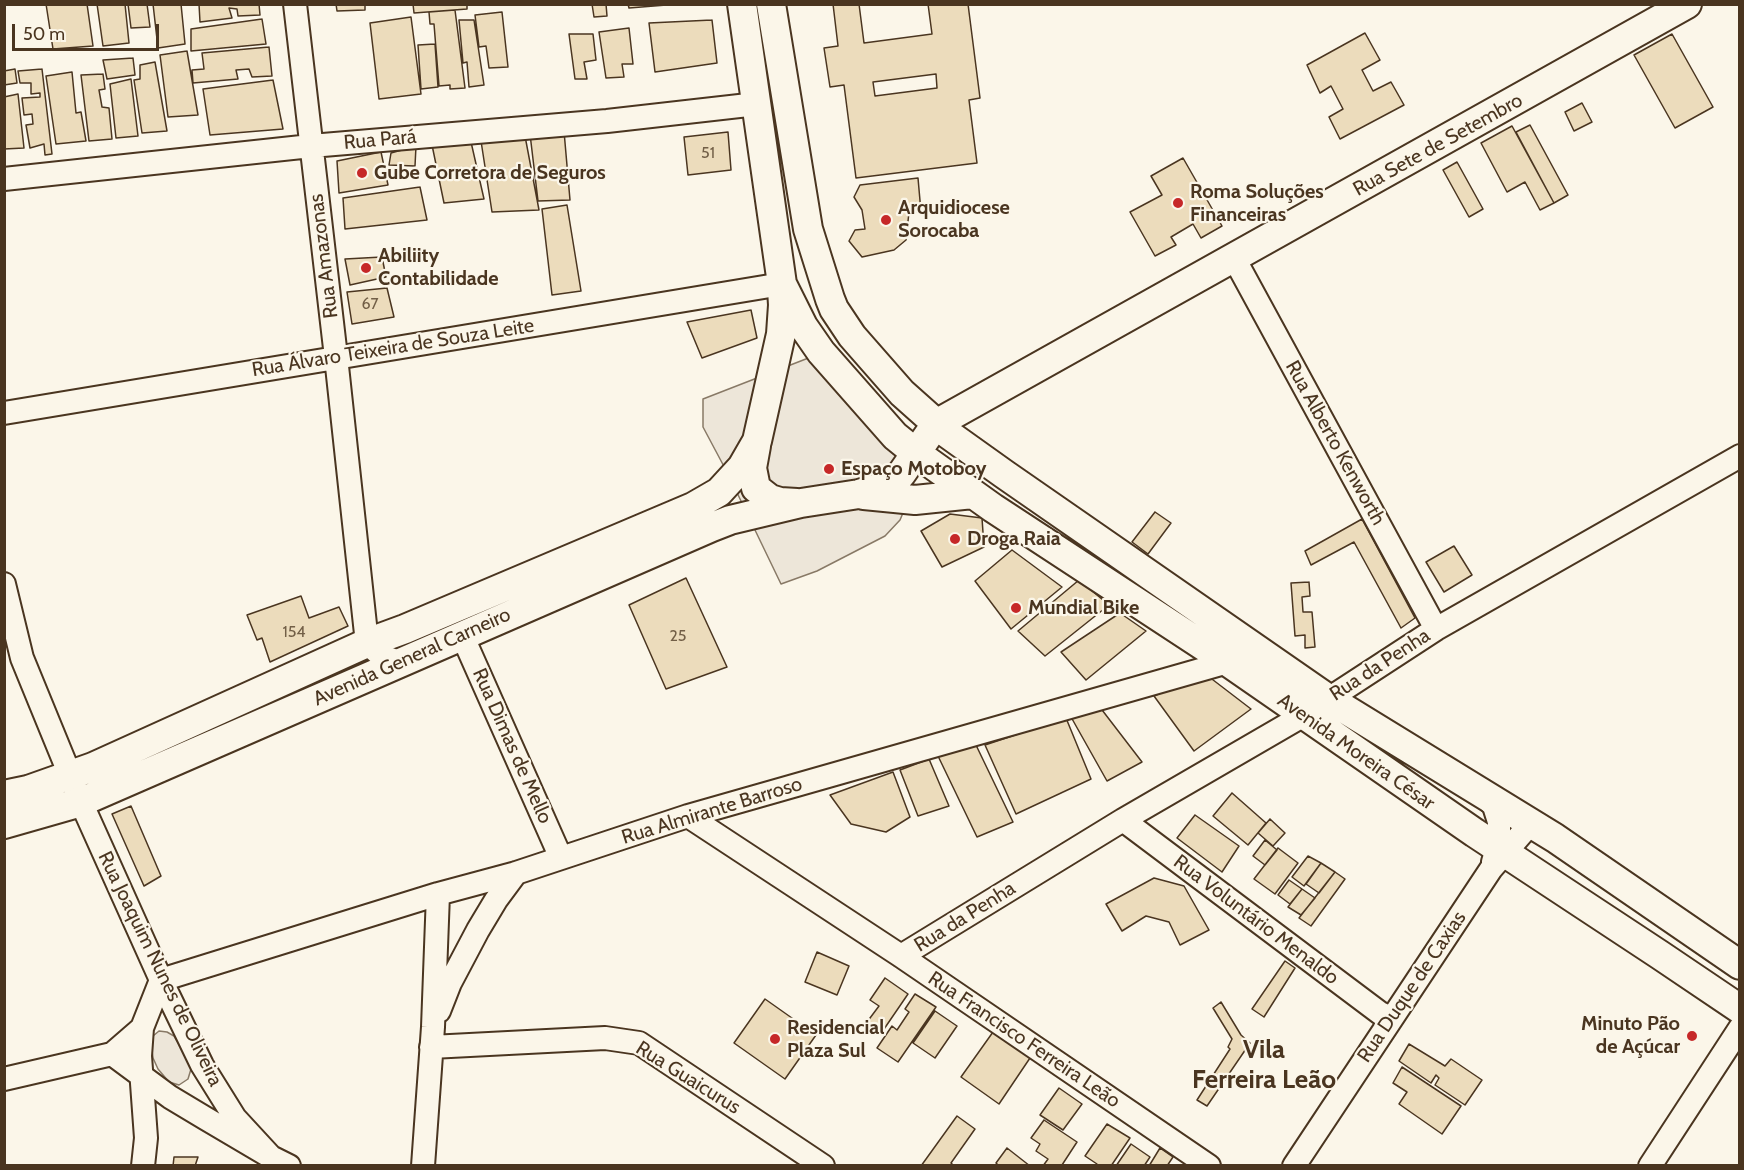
<!DOCTYPE html>
<meta charset="utf-8">
<style>
body{margin:0}
#map{position:relative;width:1744px;height:1170px;overflow:hidden;background:#fbf6e9;font-family:Cabin,sans-serif}
canvas{display:block}
.frame{position:absolute;inset:0;border:6px solid #4a3520;pointer-events:none}
.scale{position:absolute;left:12px;top:24px;width:147px;height:27px;box-sizing:border-box;border:3px solid #4a3520;border-top:0;padding-left:8px;font-size:18px;line-height:21px;white-space:nowrap;color:#4a3520;-webkit-text-stroke:4px #fbf6e9;paint-order:stroke}
</style>
<div id="map">
<canvas width="1744" height="1170"></canvas>
<div class="frame"></div>
<div class="scale">50 m</div>
</div>
<script>
const context = document.querySelector('canvas').getContext('2d');
context.lineJoin = 'round';
function fillPath(path, color) { context.fillStyle = color; context.fill(path, 'evenodd'); }
const toPath = rows => new Path2D(rows.map(r => 'M' + r).join(''));
function strokePath(path, color, width, dash) { context.strokeStyle = color; context.lineWidth = width; context.lineCap = dash ? 'butt' : 'round'; context.setLineDash(dash || []); context.stroke(path); }
function drawText(font, color, halo, rows, align = 'center') {
  context.font = font + ' Cabin,sans-serif'; context.lineWidth = 4.5; context.setLineDash([]); context.textBaseline = 'middle'; context.strokeStyle = halo; context.fillStyle = color; for (const [text, x, y, turn = 0] of rows) {
    context.save(); context.translate(x, y); context.rotate((+turn || 0) * Math.PI / 180); context.textAlign = isNaN(turn) ? turn : align; if (halo) context.strokeText(text, 0, 0); context.fillText(text, 0, 0); context.restore();
  }
}
const green = toPath([
 [811,357,902,458,908,501,900,520,885,536,817,571,781,584,728,474,703,427,703,399,811,357],
 [159,1031,167,1032,174,1036,188,1059,191,1069,188,1079,179,1085,169,1082,158,1069,153,1058,151,1044,153,1036,159,1031]
]);
const building = toPath([
 [46,4,87,4,93,46,53,49,46,4],
 [97,4,125,4,129,43,103,46,97,4],
 [128,4,147,4,150,27,131,28,128,4],
 [153,4,181,4,185,44,158,48,153,4],
 [199,4,259,4,260,15,238,16,237,9,229,8,232,18,200,22,199,4],
 [336,4,365,4,365,10,337,11,336,4],
 [413,4,467,4,467,9,414,13,413,4],
 [592,4,606,4,607,16,594,17,592,4],
 [628,4,679,4,629,8,628,4],
 [833,4,859,4,864,43,932,34,928,4,968,4,980,98,969,100,977,163,856,178,844,85,830,87,824,48,838,46,833,4],
 [936,74,937,88,875,96,873,82,936,74],
 [455,10,465,88,450,89,450,85,439,86,434,24,430,24,429,12,455,10],
 [502,12,508,67,489,68,486,46,479,47,475,15,502,12],
 [411,17,421,94,379,99,370,23,411,17],
 [262,19,266,44,191,51,191,29,262,19],
 [459,20,474,20,484,85,469,87,467,62,463,63,459,20],
 [712,20,717,63,655,72,649,23,712,20],
 [629,28,633,64,622,64,624,77,606,78,599,32,629,28],
 [1365,33,1380,60,1362,70,1373,91,1391,82,1404,105,1340,139,1329,117,1343,109,1331,86,1320,93,1307,65,1365,33],
 [569,34,593,34,596,60,584,62,587,79,575,79,569,34],
 [1672,34,1713,107,1675,128,1634,55,1672,34],
 [435,44,438,87,421,89,418,45,435,44],
 [269,47,272,76,252,77,249,69,236,70,238,79,193,83,192,70,204,69,202,53,269,47],
 [187,51,198,115,168,117,160,55,187,51],
 [133,58,135,75,107,79,103,60,133,58],
 [155,62,167,131,142,133,134,80,140,79,140,65,155,62],
 [15,69,17,83,4,85,4,71,15,69],
 [42,69,52,154,45,155,44,144,30,148,26,125,33,124,32,114,24,115,22,98,40,97,40,93,31,94,31,83,20,83,18,71,42,69],
 [72,72,76,113,81,112,86,141,56,144,46,76,72,72],
 [103,74,105,89,99,90,102,107,109,108,112,139,89,141,81,75,103,74],
 [131,79,138,136,116,138,110,84,131,79],
 [273,80,283,129,210,135,203,89,273,80],
 [18,94,24,148,4,149,4,97,18,94],
 [1582,103,1592,122,1574,131,1565,112,1582,103],
 [1530,125,1568,195,1554,203,1516,132,1530,125],
 [1512,126,1554,203,1540,210,1525,182,1507,192,1481,143,1512,126],
 [564,131,570,200,538,201,530,134,564,131],
 [728,132,731,170,688,175,684,137,728,132],
 [525,136,539,210,492,212,481,141,525,136],
 [471,142,484,199,444,203,432,145,471,142],
 [416,146,415,166,389,165,391,153,416,146],
 [381,152,388,185,339,193,337,161,381,152],
 [1183,158,1222,226,1201,238,1193,224,1171,237,1176,245,1155,256,1130,212,1162,195,1151,176,1183,158],
 [1457,162,1483,209,1469,217,1443,170,1457,162],
 [918,178,921,212,909,212,906,240,894,250,862,257,849,241,855,230,865,229,862,210,854,197,860,185,918,178],
 [420,187,427,220,345,229,343,198,420,187],
 [567,205,581,291,552,295,542,209,567,205],
 [382,257,386,277,350,285,345,259,382,257],
 [387,288,394,317,352,324,347,292,387,288],
 [751,310,757,338,702,358,687,322,751,310],
 [1155,512,1171,523,1148,554,1132,542,1155,512],
 [950,514,982,518,984,547,942,567,921,531,950,514],
 [1362,519,1415,618,1401,628,1354,542,1311,565,1305,551,1362,519],
 [1454,546,1472,575,1444,592,1426,562,1454,546],
 [1012,550,1062,587,1011,629,975,581,1012,550],
 [686,578,727,667,666,689,629,605,686,578],
 [1079,580,1109,605,1045,656,1018,631,1079,580],
 [1309,582,1310,596,1302,597,1303,612,1312,612,1315,647,1305,648,1305,635,1295,636,1291,583,1309,582],
 [301,596,309,618,339,607,348,626,270,662,262,638,257,640,247,615,301,596],
 [1120,613,1146,631,1086,680,1061,652,1120,613],
 [1204,673,1251,709,1194,751,1154,696,1204,673],
 [1099,706,1142,762,1107,781,1071,717,1099,706],
 [1066,718,1091,779,1016,814,985,745,1066,718],
 [975,743,1013,822,977,837,938,756,975,743],
 [929,759,949,806,918,816,900,770,929,759],
 [893,772,910,817,886,832,851,824,830,795,893,772],
 [1232,793,1266,823,1248,845,1213,816,1232,793],
 [131,806,161,876,144,886,112,814,131,806],
 [1195,815,1239,846,1222,872,1177,838,1195,815],
 [1270,819,1285,833,1273,846,1258,833,1270,819],
 [1265,840,1277,850,1265,865,1253,856,1265,840],
 [1278,848,1298,863,1275,894,1254,879,1278,848],
 [1308,856,1321,863,1304,886,1292,877,1308,856],
 [1321,863,1335,872,1319,893,1306,884,1321,863],
 [1335,872,1345,879,1311,926,1299,918,1335,872],
 [1154,878,1184,886,1209,930,1180,945,1169,922,1146,916,1122,931,1106,904,1154,878],
 [1289,880,1302,889,1290,904,1278,895,1289,880],
 [1302,889,1315,898,1301,915,1288,907,1302,889],
 [817,952,849,966,837,995,805,982,817,952],
 [1285,961,1295,968,1264,1017,1252,1009,1285,961],
 [885,978,908,994,882,1032,867,1022,879,1006,870,1000,885,978],
 [915,994,936,1007,898,1062,877,1048,892,1026,897,1030,909,1012,905,1009,915,994],
 [765,999,816,1035,785,1079,734,1043,765,999],
 [1221,1002,1241,1035,1250,1043,1207,1106,1197,1100,1230,1049,1228,1047,1232,1039,1213,1008,1221,1002],
 [935,1011,957,1026,935,1058,913,1043,935,1011],
 [993,1032,1030,1058,999,1104,961,1077,993,1032],
 [1409,1044,1445,1066,1451,1059,1482,1080,1465,1105,1435,1085,1439,1078,1436,1075,1431,1083,1399,1061,1409,1044],
 [1402,1067,1461,1106,1442,1134,1399,1104,1407,1092,1393,1083,1402,1067],
 [1059,1088,1082,1104,1063,1130,1040,1115,1059,1088],
 [957,1116,975,1129,951,1163,954,1166,921,1166,957,1116],
 [1044,1120,1077,1142,1062,1165,1063,1166,1043,1166,1048,1159,1036,1151,1040,1144,1031,1138,1044,1120],
 [1107,1124,1130,1138,1111,1166,1096,1166,1097,1164,1085,1156,1107,1124],
 [1131,1144,1150,1157,1144,1166,1116,1166,1131,1144],
 [1007,1148,1030,1166,999,1166,996,1163,1007,1148],
 [1160,1148,1173,1157,1167,1166,1149,1166,1160,1148],
 [174,1157,198,1157,195,1166,173,1166,174,1157]
]);
const minor = toPath([
 [295,4,336,357,367,643,380,655,396,661,405,661],
 [4,179,311,146,607,121,757,104],
 [1234,258,1436,629],
 [4,413,782,284],
 [4,584,22,658,81,802,161,980,202,1065,235,1118,271,1157],
 [462,635,561,858],
 [1484,795,1494,806,1499,822,1499,842,1493,862],
 [688,816,901,956,1209,1166],
 [1123,820,1380,1013,1391,1018],
 [901,956,1123,820,1304,715,1436,629,1740,456],
 [161,980,438,894,516,873,688,816,1228,662],
 [439,1011,450,983,478,930,496,900,516,873],
 [142,1028,140,1056,146,1138,143,1166],
 [431,1047,605,1038,639,1043,823,1166],
 [112,1054,170,1097,205,1118,271,1157,289,1166],
 [4,1079,112,1054,142,1028,161,980],
 [423,1166,433,1027,438,894],
 [1294,1166,1491,869,1531,823],
 [1650,1166,1740,1028]
]);
const major = toPath([
 [742,4,782,284,803,326,821,352,895,436,916,453,993,508,1228,662,1475,833,1660,955,1740,1009],
 [771,4,808,229,830,299,834,309,852,336,902,393,948,434,1004,474,1327,698,1555,838,1740,965],
 [756,446,752,468,756,488,770,499,780,502,797,503],
 [864,495,915,500,973,494],
 [4,795,28,790,93,767,367,643,405,629,693,507,719,492,742,467,757,441,781,334,783,305,782,289],
 [4,824,81,802,712,527,730,520,801,503,859,494,882,487,897,479,902,473,936,424,1687,4]
]);
const markers = [
 [362,173,6,"#c62828"],
 [1178,203,6,"#c62828"],
 [886,220,6,"#c62828"],
 [366,268,6,"#c62828"],
 [829,469,6,"#c62828"],
 [955,539,6,"#c62828"],
 [1016,608,6,"#c62828"],
 [1692,1036,6,"#c62828"],
 [775,1039,6,"#c62828"]
];
const numberNames = [
 ["51",708,153],
 ["67",370,304],
 ["154",294,632],
 ["25",678,636]
];
const streetNames = [
 ["Rua Pará",380,140,-5],
 ["Rua Sete de Setembro",1438,145,-29],
 ["Rua Amazonas",324,256,-97],
 ["Rua Álvaro Teixeira de Souza Leite",393,348,-9],
 ["Rua Alberto Kenworth",1335,443,61],
 ["Avenida General Carneiro",412,657,-24],
 ["Rua da Penha",1380,665,-33],
 ["Rua Dimas de Mello",512,746,66],
 ["Avenida Moreira César",1356,752,35],
 ["Rua Almirante Barroso",712,811,-17],
 ["Rua da Penha",965,917,-32],
 ["Rua Voluntário Menaldo",1256,920,37],
 ["Rua Joaquim Nunes de Oliveira",160,969,64],
 ["Rua Duque de Caxias",1412,987,-56],
 ["Rua Francisco Ferreira Leão",1024,1040,34],
 ["Rua Guaicurus",688,1078,32]
];
const poiNames = [
 ["Gube Corretora de Seguros",374,173],
 ["Roma Soluções",1190,192],
 ["Financeiras",1190,215],
 ["Arquidiocese",898,208],
 ["Sorocaba",898,231],
 ["Abiliity",378,256],
 ["Contabilidade",378,279],
 ["Espaço Motoboy",841,469],
 ["Droga Raia",967,539],
 ["Mundial Bike",1028,608],
 ["Minuto Pão",1680,1024,"right"],
 ["de Açúcar",1680,1047,"right"],
 ["Residencial",787,1028],
 ["Plaza Sul",787,1051]
];
const districtNames = [
 ["Vila",1264,1050],
 ["Ferreira Leão",1264,1080]
];
fillPath(green, '#ede6d9');
strokePath(green, '#887966', 1.5);
fillPath(building, '#ecdcbc');
strokePath(building, '#4a3520', 1.5);
strokePath(minor, '#4a3520', 26);
strokePath(major, '#4a3520', 32);
strokePath(minor, '#fbf6e9', 22);
strokePath(major, '#fbf6e9', 28);
for (const [x, y, r, color] of markers) { const dot = new Path2D(); dot.arc(x, y, r, 0, 2 * Math.PI); context.fillStyle = color; context.fill(dot); strokePath(dot, '#fbf6e9', 2); }
drawText('16px', '#725f47', null, numberNames);
drawText('20px', '#4a3520', '#fbf6e9', streetNames);
drawText('bold 20px', '#4a3520', '#fbf6e9', poiNames, 'left');
drawText('bold 26px', '#4a3520', '#fbf6e9', districtNames);
</script>
